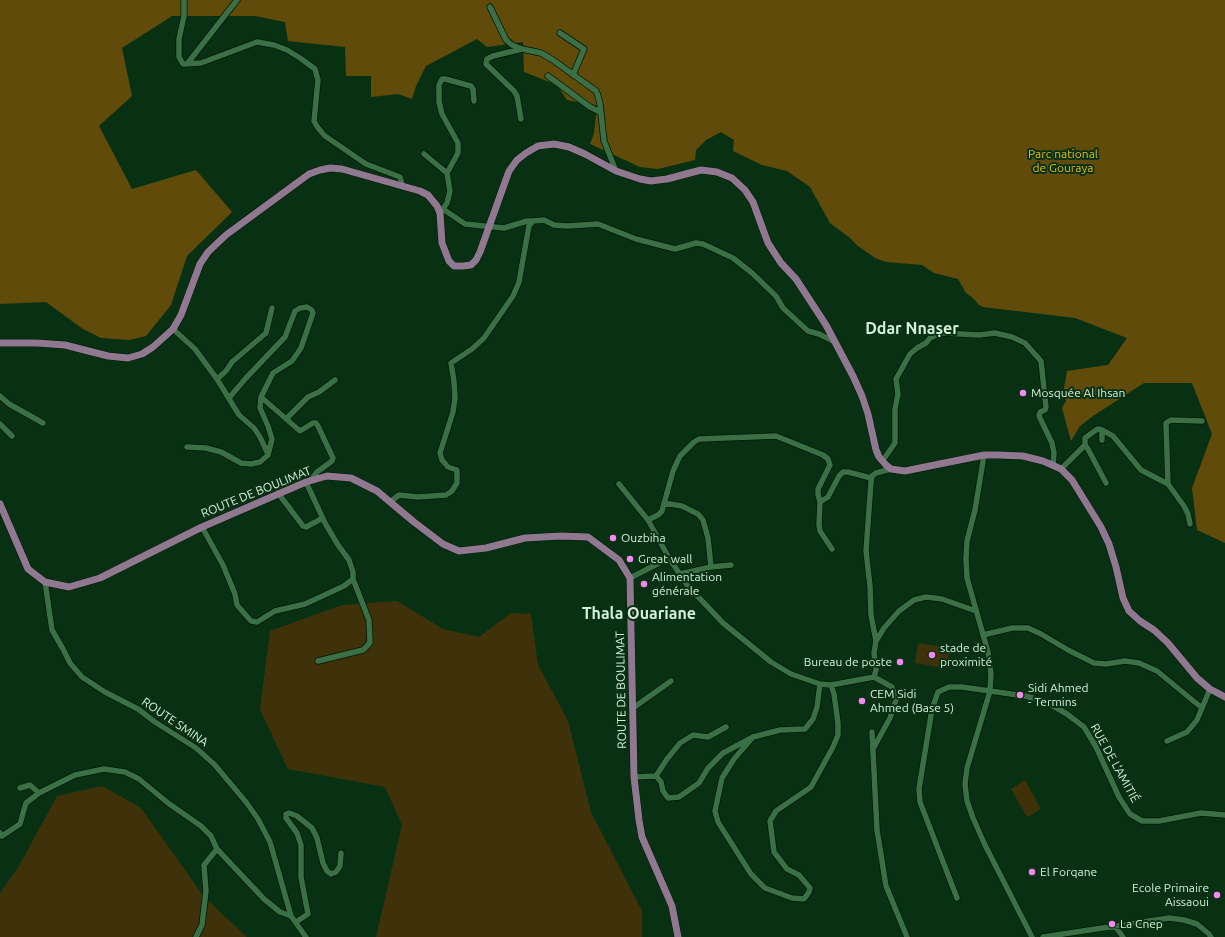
<!DOCTYPE html>
<meta charset="utf-8">
<style>
body{margin:0}
canvas{display:block;background:#083114}
</style>
<canvas width="1225" height="937"></canvas>
<script>
const context = document.querySelector('canvas').getContext('2d');
context.lineJoin = 'round';
function fillPath(path, color) { context.fillStyle = color; context.fill(path, 'evenodd'); }
const toPath = rows => new Path2D(rows.map(r => 'M' + r).join(''));
function strokePath(path, color, width, dash) { context.strokeStyle = color; context.lineWidth = width; context.lineCap = dash ? 'butt' : 'round'; context.setLineDash(dash || []); context.stroke(path); }
function drawText(font, color, halo, rows, align = 'center') {
  context.font = font + ' Ubuntu,sans-serif'; context.lineWidth = 4; context.setLineDash([]); context.textBaseline = 'middle'; context.strokeStyle = halo; context.fillStyle = color; for (const [text, x, y, turn = 0] of rows) {
    context.save(); context.translate(x, y); context.rotate((+turn || 0) * Math.PI / 180); context.textAlign = isNaN(turn) ? turn : align; if (halo) context.strokeText(text, 0, 0); context.fillText(text, 0, 0); context.restore();
  }
}
const green = toPath([
 [397,601,443,629,479,637,511,613,531,614,538,665,568,721,591,812,642,911,642,937,376,937,402,825,385,787,288,769,260,710,270,631,342,605],
 [918,643,950,648,946,668,915,663],
 [1025,780,1041,809,1027,817,1011,789],
 [102,786,141,808,204,897,247,937,0,937,0,893,19,866,57,796]
]);
const forest = toPath([
 [0,0,1225,0,1225,543,1197,530,1192,488,1212,434,1192,383,1144,383,1093,416,1080,426,1071,441,1062,408,1066,401,1064,388,1067,371,1108,365,1127,338,1075,318,983,307,979,305,973,298,966,293,958,279,934,273,922,265,886,262,875,258,858,246,850,238,830,223,810,187,787,171,762,165,733,151,734,140,721,132,706,140,696,150,695,160,658,169,640,167,590,144,594,133,597,106,567,100,557,85,524,72,523,42,487,47,477,39,426,66,416,86,412,99,398,94,371,97,371,76,346,76,345,47,288,41,285,22,255,16,172,16,122,48,132,96,99,126,132,189,196,170,232,212,187,256,171,305,146,336,130,340,101,338,83,329,46,302,0,304]
]);
const minor = toPath([
 [184,0,184,16,179,39,179,57,183,64,201,63,257,42,274,45,287,50,300,58,315,69,318,80,314,121,318,128,325,136,366,164,400,177,403,187],
 [490,7,506,40,512,45,522,49,541,53,553,60,596,91,598,96,600,104,604,141,616,171],
 [560,33,584,49,573,75],
 [187,64,237,0],
 [548,76,590,107,600,112],
 [521,119,517,96,514,91,486,64,487,59,493,56,522,49],
 [424,154,447,173],
 [443,209,465,224,504,228,527,221,533,221],
 [440,213,447,203,450,191,447,173,458,153,458,143,442,114,439,102,439,85,442,79,445,79,471,86,473,89,474,101],
 [173,328,173,329,195,349,217,379,239,415,254,428,260,437,268,454],
 [217,379,226,371,232,362,266,333,272,308],
 [0,396,9,404,43,423],
 [261,397,300,431,313,423,316,423,318,426,333,458,332,461,317,472,311,480],
 [286,419,308,397,319,392,335,380],
 [0,424,12,436],
 [1102,430,1102,440],
 [1085,445,1088,449,1106,483],
 [187,447,206,448,221,452,241,463,251,464,260,462,268,455,272,439,268,426,260,408,261,397,273,373,292,361,301,348,313,313,312,310,307,307,300,308,295,311,285,337,246,378,229,398],
 [984,455,975,510,967,541,966,559,967,578,988,652,991,674,990,691,967,768,965,784,967,801,973,818,985,845,1032,937],
 [883,460,895,443,895,409,898,394,896,379,910,354,917,348,926,343,930,338,938,334,943,333,979,335,995,333,1012,337,1025,343,1041,361,1046,407,1045,410,1040,412,1039,416,1052,443,1054,453,1053,466],
 [1061,469,1085,445,1085,438,1096,430,1098,429,1102,430,1113,436,1141,470,1168,484,1184,506,1188,514,1190,524],
 [619,484,648,520,669,558],
 [1168,484,1166,423,1171,420,1202,421],
 [278,493,303,526,306,527,323,518],
 [390,502,399,495,418,497,446,495,452,491,457,483,457,470,448,467,442,460,440,453,453,412,455,398,454,381,451,363,472,349,484,338,513,296,519,282,529,226,533,221,544,220,554,225,567,226,598,224,636,239,675,249,696,243,703,244,733,258,752,273,776,296,783,308,808,331,819,334,835,342],
 [820,502,828,497,839,476,843,472,848,472,871,478],
 [664,503,682,506,698,514,703,520,708,538,711,567],
 [648,520,658,515,662,511,673,471,680,456,694,442,699,439,776,436,823,455,828,459,830,465,818,489,818,494,820,502,819,525,820,531,832,549],
 [202,527,223,565,235,594,237,605,251,621,257,622,275,611,305,604,344,586,353,579,353,572,349,560,338,545,325,523,306,482],
 [680,574,711,567,731,565],
 [630,578,669,558,687,585,723,623,771,662,791,674,820,684,831,685,874,677,892,687,896,700,890,718,873,749],
 [45,582,52,630,63,649,70,663,82,677,105,692,138,709,155,722,196,748,214,764,246,802,258,819,270,842,291,916,306,937],
 [983,635,1012,628,1028,628,1041,634,1068,650,1094,663,1106,664,1125,661,1139,663,1157,671,1202,708],
 [876,641,871,615,870,586,866,551,871,482,872,476,876,473,891,469],
 [318,661,363,650,367,646,370,642,369,620,353,579],
 [874,677,876,670,874,653,876,641,884,628,899,611,914,600,926,597,942,599,976,611],
 [633,708,671,681],
 [872,732,877,830,886,886,907,937],
 [753,737,734,759,722,778,715,811,718,822,751,874,765,888,792,898,804,899,809,892,810,888,799,875,787,869,774,852,770,821,776,811,811,787,833,747,838,735,838,723,834,694,831,685],
 [1167,741,1187,732,1197,720,1210,689],
 [656,776,667,759,680,743,693,735,708,737,726,727],
 [634,777,656,776,661,782,663,791,668,798,679,797,699,783,708,768,723,753,753,737,780,730,805,729,813,719,817,707,820,684],
 [20,788,30,785,39,793],
 [0,833,2,836,20,824,26,803,39,793,75,775,104,769,125,772,139,779,168,803,201,826,211,836,217,849,264,899,280,912,291,916],
 [957,898,920,802,919,789,932,709,938,692,949,687,962,687,1025,696,1044,701,1067,714,1084,727,1096,747,1119,797,1130,814,1142,821,1159,821,1201,813,1225,815],
 [296,922,308,914,301,877,301,845,297,833,286,818,286,814,289,813,297,816,312,828,317,838,323,863,327,871,331,874,336,872,340,866,341,853],
 [1115,926,1123,937],
 [196,937,202,925,206,891,204,865,217,849],
 [1043,937,1169,918,1184,920,1197,924,1209,934,1211,937]
]);
const major = toPath([
 [0,343,37,343,65,345,108,356,128,358,142,354,153,347,173,329,181,315,200,264,208,252,226,235,309,174,320,170,330,168,342,169,420,191,428,195,437,206,440,213,442,243,449,261,454,266,463,266,471,265,476,260,480,252,509,171,517,160,526,153,538,146,554,144,569,147,585,154,616,171,640,179,651,181,667,179,701,170,717,172,732,178,745,190,753,202,768,243,781,263,796,279,826,325,853,376,862,396,868,414,876,450,879,457,886,465,891,469,905,471,984,455,998,455,1023,456,1043,461,1061,469,1072,480,1101,527,1109,544,1116,567,1123,598,1129,611,1140,621,1154,630,1168,643,1197,678,1210,689,1225,697],
 [0,504,28,569,45,582,69,587,100,578,202,527,306,482,327,476,351,478,377,491,414,522,443,544,459,551,486,548,525,538,561,536,588,537,619,560,630,578,634,777,639,820,642,837,672,906,678,937]
]);
const markers = [
 [1023,393,4,"#f589ef"],
 [613,538,4,"#f589ef"],
 [630,559,4,"#f589ef"],
 [644,584,4,"#f589ef"],
 [932,655,4,"#f589ef"],
 [900,662,4,"#f589ef"],
 [1020,695,4,"#f589ef"],
 [862,701,4,"#f589ef"],
 [1032,872,4,"#f589ef"],
 [1217,895,4,"#f589ef"],
 [1112,924,4,"#f589ef"]
];
const parkNames = [
 ["Parc national",1063,154],
 ["de Gouraya",1063,168]
];
const poiNames = [
 ["Mosquée Al Ihsan",1031,393],
 ["Ouzbiha",621,538],
 ["Great wall",638,559],
 ["Alimentation",652,577],
 ["générale",652,591],
 ["stade de",940,648],
 ["proximité",940,662],
 ["Bureau de poste",892,662,"right"],
 ["Sidi Ahmed",1028,688],
 ["- Termins",1028,702],
 ["CEM Sidi",870,694],
 ["Ahmed (Base 5)",870,708],
 ["El Forqane",1040,872],
 ["Ecole Primaire",1209,888,"right"],
 ["Aissaoui",1209,902,"right"],
 ["La Cnep",1120,924]
];
const streetNames = [
 ["ROUTE DE BOULIMAT",256,492,-22],
 ["ROUTE DE BOULIMAT",621,690,-91],
 ["ROUTE SMINA",175,722,34],
 ["RUE DE L'AMITIÉ",1115,763,61]
];
const districtNames = [
 ["Ddar Nnaṣer",912,329],
 ["Thala Ouariane",639,614]
];
fillPath(green, '#3f320a');
fillPath(forest, '#604b0a');
strokePath(minor, '#001704', 7);
strokePath(major, '#001704', 8);
strokePath(minor, '#3b6f46', 5.5);
strokePath(major, '#907891', 7);
for (const [x, y, r, color] of markers) { const dot = new Path2D(); dot.arc(x, y, r, 0, 2 * Math.PI); context.fillStyle = color; context.fill(dot); strokePath(dot, '#083114', 1.5); }
drawText('12px', '#eebc09', '#083114', parkNames);
drawText('12px', '#d5f0d9', '#083114', poiNames, 'left');
drawText('12px', '#d5f0d9', '#083114', streetNames);
drawText('bold 16px', '#d5f0d9', '#083114', districtNames);
</script>
